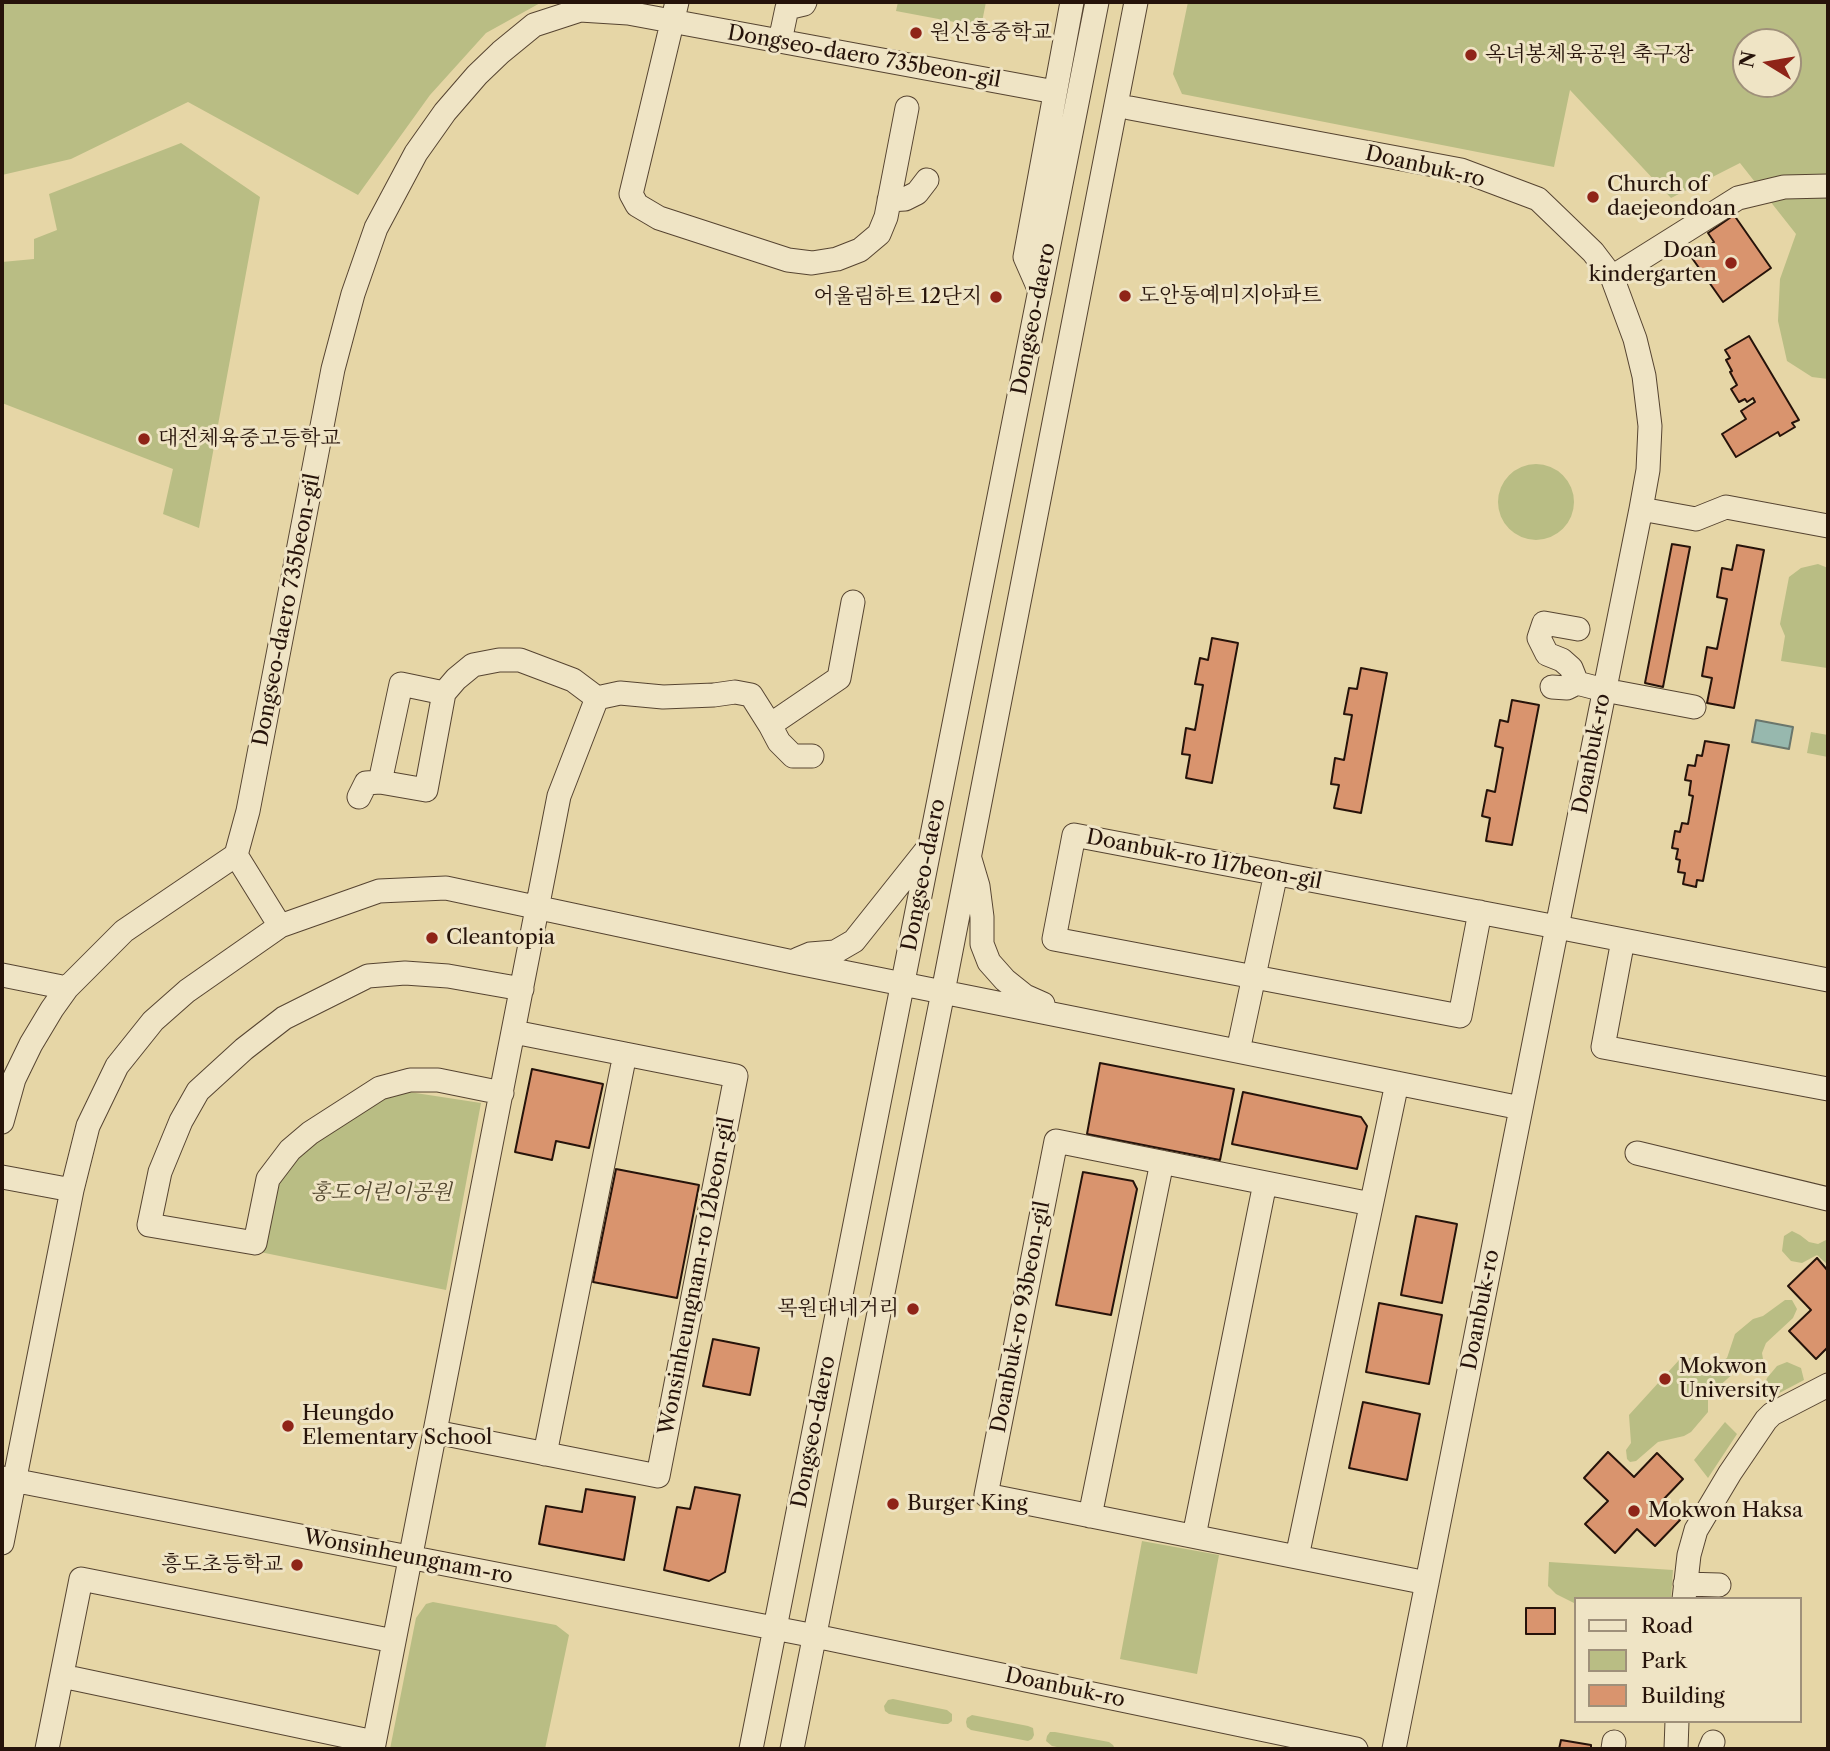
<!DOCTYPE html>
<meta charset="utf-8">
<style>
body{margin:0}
#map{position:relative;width:1830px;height:1751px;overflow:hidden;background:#e6d6a6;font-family:"Libre Caslon Text",serif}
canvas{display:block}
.frame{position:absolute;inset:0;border:4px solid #26130a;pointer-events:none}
.legend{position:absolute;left:1574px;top:1597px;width:228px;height:126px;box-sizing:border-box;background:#efe4c5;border:2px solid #9f907a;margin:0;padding:9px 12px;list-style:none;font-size:21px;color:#26130a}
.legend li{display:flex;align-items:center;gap:14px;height:35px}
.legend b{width:35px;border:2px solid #9f907a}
.north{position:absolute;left:1732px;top:28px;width:70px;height:70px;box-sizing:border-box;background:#efe4c5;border:2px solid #9f907a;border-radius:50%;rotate:281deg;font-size:19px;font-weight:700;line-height:28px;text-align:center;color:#26130a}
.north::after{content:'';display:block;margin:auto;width:24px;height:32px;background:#8f2418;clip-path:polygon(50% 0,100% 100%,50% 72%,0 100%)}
</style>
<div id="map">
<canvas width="1830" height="1751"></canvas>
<div class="frame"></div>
<ul class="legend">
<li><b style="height:9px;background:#efe4c5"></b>Road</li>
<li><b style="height:19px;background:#b9bd84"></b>Park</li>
<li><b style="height:19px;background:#d9946e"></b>Building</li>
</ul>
<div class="north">N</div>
</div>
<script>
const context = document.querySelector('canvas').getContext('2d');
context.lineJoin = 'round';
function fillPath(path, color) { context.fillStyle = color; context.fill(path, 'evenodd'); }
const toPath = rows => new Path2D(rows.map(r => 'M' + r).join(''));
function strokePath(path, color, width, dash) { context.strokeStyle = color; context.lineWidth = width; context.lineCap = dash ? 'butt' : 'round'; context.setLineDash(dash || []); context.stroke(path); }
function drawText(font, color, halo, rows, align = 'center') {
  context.font = font + ' "Libre Caslon Text","Noto Serif KR",serif'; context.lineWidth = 6; context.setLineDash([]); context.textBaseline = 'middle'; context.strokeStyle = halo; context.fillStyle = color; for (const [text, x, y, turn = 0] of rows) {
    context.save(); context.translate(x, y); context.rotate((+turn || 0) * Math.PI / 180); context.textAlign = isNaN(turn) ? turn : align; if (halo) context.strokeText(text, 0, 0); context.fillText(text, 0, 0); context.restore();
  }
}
const green = toPath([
 [2,2,542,2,486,33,430,95,358,195,188,102,71,159,2,175],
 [898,2,986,2,981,27,896,11],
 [1188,2,1828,2,1828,379,1812,377,1787,361,1778,321,1780,279,1796,234,1740,163,1671,198,1570,90,1554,167,1182,94,1173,74],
 [1746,42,1788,42,1788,84,1746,84],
 [181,143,260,197,199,528,163,514,173,469,2,403,2,262,34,259,34,239,57,230,49,194],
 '1498 502a38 38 0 1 1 76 0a38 38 0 1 1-76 0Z',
 [1818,564,1828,568,1827,668,1781,661,1785,636,1780,624,1789,577,1801,568],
 [1811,732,1828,735,1828,757,1807,753],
 [409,1092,481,1103,446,1290,260,1252,271,1194,306,1144,383,1096],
 [1792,1231,1800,1235,1809,1242,1818,1244,1828,1239,1828,1265,1817,1255,1802,1263,1791,1261,1782,1251,1784,1236],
 [1785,1300,1792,1300,1797,1309,1793,1318,1766,1343,1762,1353,1763,1359,1755,1368,1750,1371,1735,1372,1708,1396,1708,1412,1691,1432,1684,1436,1658,1442,1636,1461,1630,1462,1627,1459,1626,1450,1631,1443,1629,1415,1680,1359,1691,1358,1717,1364,1727,1358,1735,1334,1753,1319,1763,1316],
 [1787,1362,1801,1368,1804,1380,1766,1400,1763,1390,1767,1378,1777,1366],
 [1725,1422,1737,1434,1708,1478,1694,1460],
 [1142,1541,1219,1555,1197,1674,1120,1659],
 [1549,1562,1673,1570,1671,1599,1576,1599,1576,1604,1556,1594,1548,1586],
 [433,1602,556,1625,569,1635,545,1749,390,1749,416,1618,426,1604],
 [893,1699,947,1710,952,1714,952,1721,948,1724,943,1724,889,1714,885,1711,884,1706,888,1700],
 [972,1715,1028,1726,1033,1728,1034,1735,1032,1739,1028,1741,971,1730,967,1727,966,1722,967,1718],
 [1050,1732,1055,1732,1109,1742,1113,1745,1115,1749,1067,1749,1052,1746,1046,1741,1047,1736]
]);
const water = toPath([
 [1756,720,1793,727,1789,749,1752,742,1756,720]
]);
const building = toPath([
 [1734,215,1771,268,1723,302,1692,258,1714,242,1708,233,1734,215],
 [1749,336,1799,420,1792,423,1795,427,1780,436,1778,432,1736,457,1722,434,1746,419,1741,411,1755,402,1753,398,1747,402,1745,399,1739,402,1731,389,1737,385,1730,372,1732,371,1726,360,1730,358,1725,350,1749,336],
 [1672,544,1690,547,1663,687,1645,683,1672,544],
 [1737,545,1764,550,1734,708,1707,703,1712,678,1702,676,1707,647,1717,649,1727,599,1717,597,1722,568,1732,570,1737,545],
 [1212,638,1238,643,1212,783,1186,778,1190,755,1182,754,1186,728,1195,730,1203,685,1195,684,1200,658,1208,660,1212,638],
 [1361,668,1387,673,1361,813,1334,808,1339,785,1331,784,1335,758,1344,760,1352,715,1344,714,1349,688,1357,689,1361,668],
 [1512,700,1539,705,1512,845,1486,841,1490,818,1482,816,1487,790,1495,792,1503,748,1495,746,1500,720,1508,722,1512,700],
 [1705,741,1729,745,1703,881,1697,880,1696,887,1683,884,1685,873,1678,872,1680,860,1676,859,1678,849,1672,848,1675,831,1680,832,1682,823,1688,824,1693,796,1689,795,1691,781,1685,780,1688,765,1695,766,1697,755,1702,756,1705,741],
 [1100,1063,1234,1089,1220,1160,1087,1134,1100,1063],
 [532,1069,603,1084,589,1148,556,1141,552,1160,515,1152,532,1069],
 [1243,1092,1361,1117,1367,1126,1357,1169,1232,1144,1243,1092],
 [616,1169,699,1185,677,1298,593,1282,616,1169],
 [1083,1172,1133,1181,1137,1189,1111,1315,1056,1305,1083,1172],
 [1416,1216,1457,1224,1442,1303,1401,1295,1416,1216],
 [1817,1258,1828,1271,1828,1347,1816,1359,1789,1331,1811,1310,1788,1286,1817,1258],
 [1379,1303,1442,1315,1429,1384,1366,1372,1379,1303],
 [713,1339,759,1348,750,1395,703,1386,713,1339],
 [1363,1402,1420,1414,1407,1480,1349,1468,1363,1402],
 [1608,1452,1634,1477,1657,1453,1683,1479,1661,1502,1680,1520,1655,1546,1637,1529,1615,1553,1585,1524,1608,1501,1584,1478,1608,1452],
 [695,1487,740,1495,725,1572,709,1581,664,1570,677,1507,690,1509,695,1487],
 [586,1489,635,1497,624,1560,539,1544,546,1506,582,1512,586,1489],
 [1526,1608,1555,1608,1555,1634,1526,1634,1526,1608],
 [1561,1740,1591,1745,1591,1749,1559,1749,1561,1740]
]);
const minor = toPath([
 [677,2,631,194,637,205,659,218,788,260,812,263,837,259,860,250,879,234,886,217,907,108],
 [780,41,787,8,804,4,805,2],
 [1130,108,1461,170,1538,199,1593,252,1612,277,1635,339,1644,376,1650,426,1648,470,1641,509,1557,927,1394,1749],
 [889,200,905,199,917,193,927,180],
 [1612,277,1738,198,1784,187,1828,186],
 [1040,291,1025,257,1072,2],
 [1641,509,1696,519,1726,507,1828,526],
 [1578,629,1544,623,1539,638,1547,654,1562,660,1571,668,1577,683,1604,690,1694,707],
 [1552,687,1567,688,1577,683],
 [444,693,426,790,380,782,401,684,444,693,456,679,473,665,499,660,520,660,573,680,597,698],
 [770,725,779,742,793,756,812,756],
 [359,797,366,783,380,782],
 [970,859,978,886,982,917,982,944,989,962,1005,980,1025,996,1043,1004],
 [1480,912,1460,1016,1054,939,1074,835,1557,927,1828,980],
 [280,926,236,855,248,811,333,369,353,294,376,228,416,153,445,112,477,75,501,52,534,25,580,10,628,13,1055,92],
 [1623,940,1603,1047,1828,1089],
 [798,959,810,954,835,952,854,941,928,848],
 [2,975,67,988],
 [1238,1051,1276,873],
 [502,1093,438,1080,410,1080,380,1088,310,1133,290,1150,268,1179,255,1243,149,1225,160,1172,181,1121,198,1091,244,1049,284,1018,368,976,405,973,448,976,522,989],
 [2,1122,14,1079,31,1044,52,1009,67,988,124,931,236,855],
 [1637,1153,1828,1199],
 [2,1177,72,1190],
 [1371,1204,1056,1141,986,1495,1427,1583],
 [435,1432,658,1476,736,1076,514,1032],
 [545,1454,625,1054],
 [2,1478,815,1636,1356,1749],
 [1090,1516,1162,1162],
 [1194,1536,1265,1183],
 [2,1543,72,1190,88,1126,117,1066,153,1021,187,991,280,926,379,891,446,888,793,962,1521,1108],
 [1297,1557,1397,1083],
 [1685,1584,1719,1585],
 [1684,1599,1689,1555,1696,1530,1730,1473,1766,1420,1772,1414,1828,1385],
 [62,1676,374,1742],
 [47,1749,81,1579,394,1641],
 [373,1749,559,796,597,698,620,693,663,697,714,695,735,692,751,695,770,725,839,678,853,602],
 [751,1749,1097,2],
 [792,1749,943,992,1136,2],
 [1613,1749,1614,1742],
 [1676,1749,1677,1721],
 [1710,1749,1713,1742]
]);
const markers = [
 [916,33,7,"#8f2418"],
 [1471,55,7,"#8f2418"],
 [1593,197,7,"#8f2418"],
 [1731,263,7,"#8f2418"],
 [1125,296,7,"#8f2418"],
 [996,297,7,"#8f2418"],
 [144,439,7,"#8f2418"],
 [432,938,7,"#8f2418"],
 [913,1309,7,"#8f2418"],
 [1665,1379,7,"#8f2418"],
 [288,1426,7,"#8f2418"],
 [893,1504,7,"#8f2418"],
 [1634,1511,7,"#8f2418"],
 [297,1565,7,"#8f2418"]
];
const poiNames = [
 ["원신흥중학교",930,33],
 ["옥녀봉체육공원 축구장",1485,55],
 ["Church of",1607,185],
 ["daejeondoan",1607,209],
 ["Doan",1717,251,"right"],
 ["kindergarten",1717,275,"right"],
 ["도안동예미지아파트",1139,296],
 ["어울림하트 12단지",982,297,"right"],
 ["대전체육중고등학교",158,439],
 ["Cleantopia",446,938],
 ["목원대네거리",899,1309,"right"],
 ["Mokwon",1679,1367],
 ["University",1679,1391],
 ["Heungdo",302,1414],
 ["Elementary School",302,1438],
 ["Burger King",907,1504],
 ["Mokwon Haksa",1648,1511],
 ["흥도초등학교",283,1565,"right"]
];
const streetNames = [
 ["Dongseo-daero 735beon-gil",864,57,10],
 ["Doanbuk-ro",1425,167,13],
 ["Dongseo-daero",1034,319,-79],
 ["Dongseo-daero 735beon-gil",287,610,-79],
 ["Doanbuk-ro",1592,754,-79],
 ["Doanbuk-ro 117beon-gil",1204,860,11],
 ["Dongseo-daero",924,875,-79],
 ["Wonsinheungnam-ro 12beon-gil",697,1276,-79],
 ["Doanbuk-ro",1481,1310,-79],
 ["Doanbuk-ro 93beon-gil",1021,1317,-79],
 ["Dongseo-daero",814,1432,-79],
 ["Wonsinheungnam-ro",408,1557,11],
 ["Doanbuk-ro",1065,1688,12]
];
const parkNames = [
 ["홍도어린이공원",381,1193]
];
fillPath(green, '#b9bd84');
fillPath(water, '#97b8ae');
strokePath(water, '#6a766c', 2);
fillPath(building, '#d9946e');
strokePath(building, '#26130a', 2);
strokePath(minor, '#564431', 25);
strokePath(minor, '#efe4c5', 23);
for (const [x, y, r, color] of markers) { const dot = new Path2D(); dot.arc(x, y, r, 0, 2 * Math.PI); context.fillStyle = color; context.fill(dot); strokePath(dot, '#efe4c5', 2.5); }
drawText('21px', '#26130a', '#efe4c5', poiNames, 'left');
drawText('21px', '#26130a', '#efe4c5', streetNames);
drawText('italic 21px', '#52462f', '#efe4c5', parkNames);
</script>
